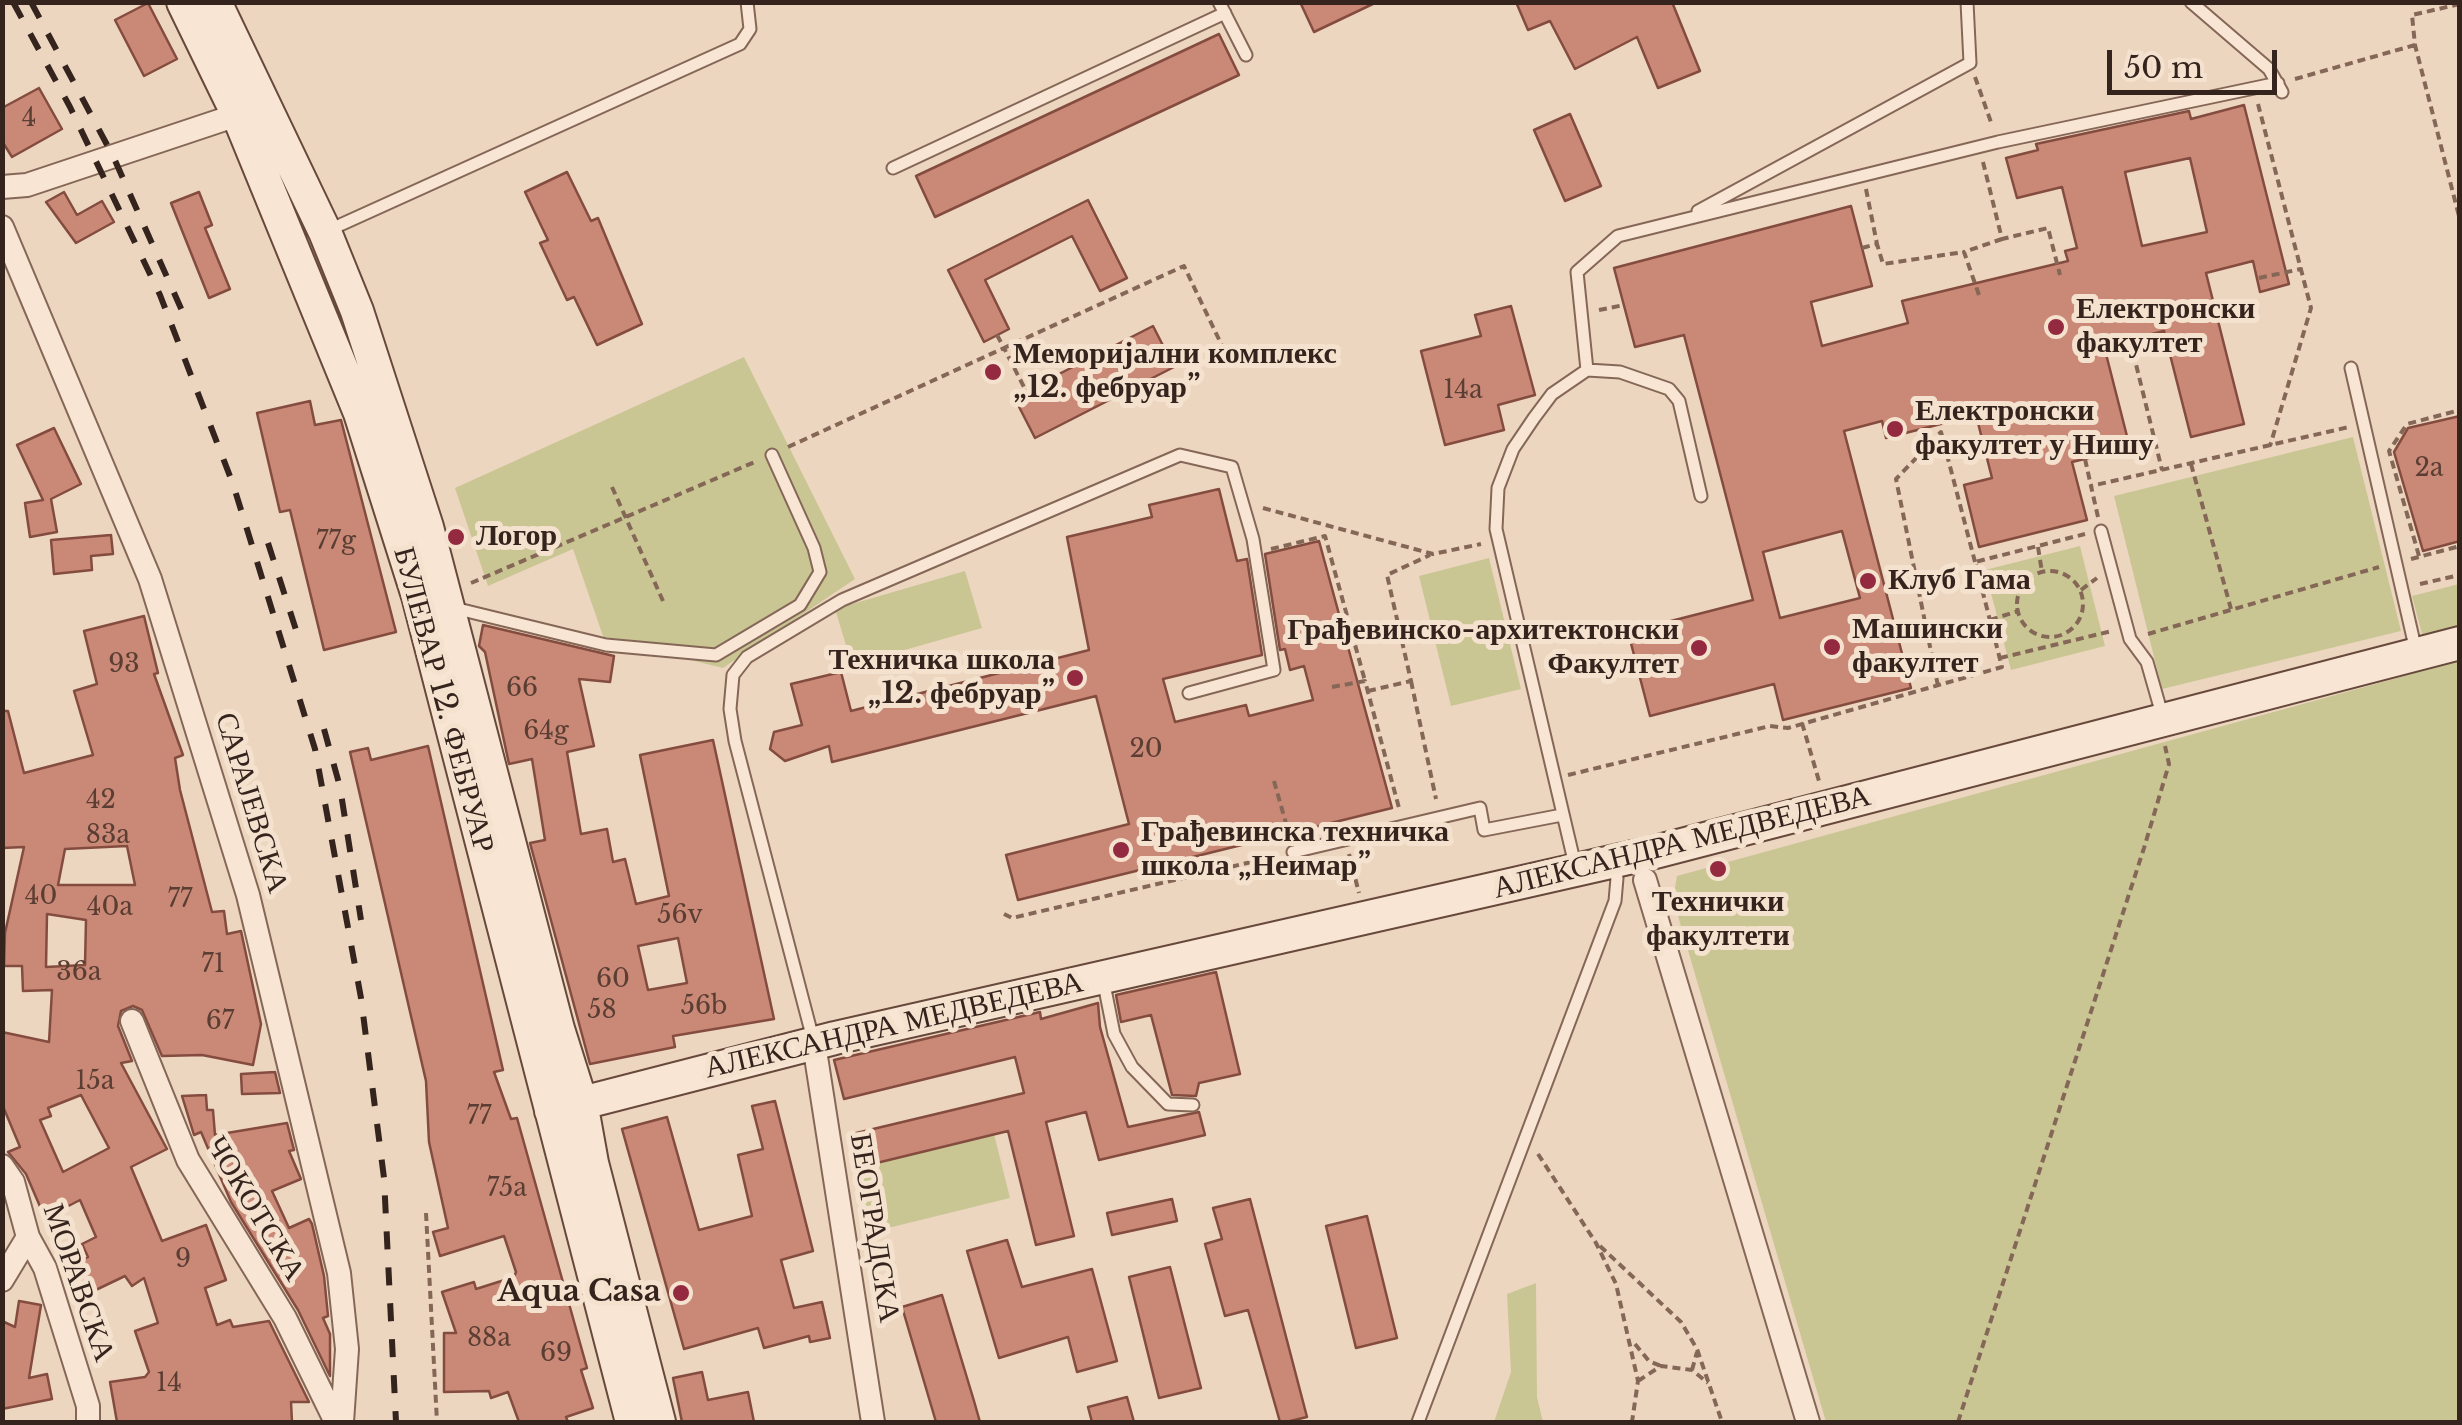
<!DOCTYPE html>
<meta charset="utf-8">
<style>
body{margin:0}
#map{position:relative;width:2462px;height:1425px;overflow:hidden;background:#edd6c0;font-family:"Libre Baskerville",serif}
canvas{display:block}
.frame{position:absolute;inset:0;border:5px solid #35241d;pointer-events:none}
.scale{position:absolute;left:2107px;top:50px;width:170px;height:45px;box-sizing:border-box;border:5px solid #35241d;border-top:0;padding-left:12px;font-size:30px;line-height:35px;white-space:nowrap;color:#35241d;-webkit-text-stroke:8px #f4e2cf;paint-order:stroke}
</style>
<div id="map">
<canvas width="2462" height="1425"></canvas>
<div class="frame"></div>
<div class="scale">50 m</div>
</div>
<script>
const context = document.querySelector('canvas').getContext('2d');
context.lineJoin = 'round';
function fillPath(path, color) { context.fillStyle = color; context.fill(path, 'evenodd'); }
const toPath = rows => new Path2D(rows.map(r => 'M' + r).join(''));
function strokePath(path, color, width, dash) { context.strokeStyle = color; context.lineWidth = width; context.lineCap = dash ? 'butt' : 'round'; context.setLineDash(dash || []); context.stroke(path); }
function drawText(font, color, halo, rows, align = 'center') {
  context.font = font + ' "Libre Baskerville",serif'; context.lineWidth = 10; context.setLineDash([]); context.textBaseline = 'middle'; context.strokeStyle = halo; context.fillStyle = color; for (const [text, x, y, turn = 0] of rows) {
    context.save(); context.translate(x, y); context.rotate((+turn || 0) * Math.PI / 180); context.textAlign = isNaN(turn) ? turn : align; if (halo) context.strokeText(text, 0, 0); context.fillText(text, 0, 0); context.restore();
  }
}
const green = toPath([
 [744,357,855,579,723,668,604,639,573,549,488,586,455,488],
 [2353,437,2401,631,2162,689,2114,496],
 [2080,546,2105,646,2011,670,1985,570],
 [1489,558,1521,689,1451,706,1419,576],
 [965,571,982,628,852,665,835,609],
 [2459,584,2459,628,2422,634,2412,596],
 [2459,661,2459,1422,1826,1422,1673,899,1677,876],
 [994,1134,1010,1198,872,1232,856,1168],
 [1536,1283,1537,1397,1543,1422,1494,1422,1511,1372,1507,1294]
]);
const building = toPath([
 [1300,2,1377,2,1314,32,1300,2],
 [1516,2,1672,2,1700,71,1658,88,1637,37,1575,69,1550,21,1528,30,1516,2],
 [148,3,177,59,144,76,115,20,148,3],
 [1219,34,1239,75,935,217,916,176,1219,34],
 [39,88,62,129,12,157,2,141,2,108,39,88],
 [2244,105,2289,284,2260,292,2253,261,2206,273,2244,424,2191,437,2164,331,2104,346,2130,448,2072,462,2087,520,1979,547,1964,485,1992,478,1976,415,1886,438,1882,421,1844,431,1911,688,1783,720,1774,684,1650,716,1628,632,1753,600,1684,335,1635,347,1614,268,1851,206,1872,286,1811,302,1822,346,1908,323,1902,301,2068,261,2065,251,2077,248,2062,187,2017,198,2006,158,2038,150,2036,144,2189,111,2191,119,2244,105],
 [2190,158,2207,232,2142,246,2125,172,2190,158],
 [1842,531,1860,598,1780,618,1763,552,1842,531],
 [1570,114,1601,186,1565,201,1534,130,1570,114],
 [567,172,591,221,598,218,642,324,597,345,574,297,567,300,540,243,548,240,525,192,567,172],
 [64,192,77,215,102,201,114,222,76,243,46,202,64,192],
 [199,192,212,225,205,228,230,289,209,298,171,203,199,192],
 [1088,200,1127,278,1100,291,1072,236,985,280,1009,329,984,342,948,270,1088,200],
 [1511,306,1535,395,1498,405,1504,430,1445,445,1421,351,1481,336,1475,315,1511,306],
 [1153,326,1174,367,1035,438,1014,397,1153,326],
 [310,401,315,425,341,420,396,632,324,650,290,510,280,512,257,413,310,401],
 [2460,416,2460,541,2423,551,2394,452,2408,428,2460,416],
 [54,428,81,484,51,499,57,532,30,537,25,503,43,500,17,445,54,428],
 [1219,489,1237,561,1247,559,1262,655,1163,679,1175,722,1246,705,1249,716,1313,700,1304,666,1290,670,1285,649,1280,650,1265,554,1319,541,1392,808,1018,900,1006,855,1129,824,1096,696,832,762,829,746,785,761,770,749,774,732,802,725,791,684,841,672,851,711,1089,650,1067,537,1152,517,1149,505,1219,489],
 [111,535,113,554,91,556,92,570,54,574,51,540,111,535],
 [144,616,158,673,154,674,183,755,175,758,180,790,212,912,224,911,227,934,241,931,261,1024,253,1065,202,1055,162,1056,142,1010,133,1006,121,1011,118,1026,132,1061,121,1063,167,1149,131,1167,162,1241,206,1225,226,1280,205,1288,217,1325,230,1320,233,1327,269,1321,309,1402,291,1402,292,1422,117,1422,110,1382,145,1377,149,1372,135,1331,158,1323,144,1278,132,1286,125,1276,79,1298,66,1268,88,1257,82,1244,96,1237,80,1200,45,1218,26,1174,8,1152,20,1147,2,1104,2,1032,49,1042,52,990,23,991,22,966,4,966,5,933,24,847,2,848,2,711,8,711,24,773,93,755,74,691,97,684,84,631,144,616],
 [127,846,135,885,58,885,65,849,127,846],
 [47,914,86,920,85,965,46,967,47,914],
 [81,1095,109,1148,63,1172,40,1120,51,1116,48,1108,81,1095],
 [483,625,614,656,610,682,579,679,594,746,567,752,581,834,607,829,613,862,625,859,636,904,669,896,640,755,713,740,774,1019,673,1036,675,1047,590,1064,530,843,545,840,532,759,509,764,485,652,479,646,483,625],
 [678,938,687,983,648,990,638,946,678,938],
 [428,746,503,1070,494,1072,511,1119,517,1118,587,1368,581,1370,593,1408,566,1417,568,1422,519,1422,508,1392,491,1398,489,1391,444,1392,444,1333,456,1333,442,1292,474,1282,476,1289,514,1277,516,1272,504,1236,440,1256,433,1232,448,1228,429,1142,426,1081,350,752,368,748,371,760,428,746],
 [1216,972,1240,1074,1199,1083,1196,1096,1172,1095,1151,1015,1121,1022,1116,995,1216,972],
 [1098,1003,1100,1027,1128,1127,1199,1112,1205,1135,1099,1160,1086,1112,1046,1122,1074,1236,1036,1245,1008,1131,856,1168,848,1135,1024,1093,1015,1057,844,1099,834,1060,1040,1012,1041,1019,1098,1003],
 [275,1072,280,1093,242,1094,241,1074,275,1072],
 [206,1095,207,1110,213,1110,215,1135,287,1123,294,1150,289,1151,301,1179,272,1191,289,1228,309,1219,312,1224,324,1276,328,1316,323,1318,330,1334,330,1376,298,1310,231,1202,201,1132,194,1135,182,1096,206,1095],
 [775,1101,813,1251,781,1260,794,1308,822,1302,830,1338,810,1342,809,1336,764,1348,758,1328,684,1349,622,1129,667,1117,699,1230,752,1216,738,1155,763,1149,752,1106,775,1101],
 [1172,1199,1177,1221,1112,1235,1107,1213,1172,1199],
 [1250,1199,1307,1417,1286,1422,1280,1422,1248,1310,1225,1316,1205,1244,1222,1239,1213,1208,1250,1199],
 [1367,1216,1397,1338,1356,1348,1326,1226,1367,1216],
 [1007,1240,1022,1287,1092,1269,1117,1361,1077,1372,1068,1337,999,1358,967,1251,1007,1240],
 [1170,1267,1201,1388,1159,1398,1129,1277,1170,1267],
 [942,1295,974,1401,980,1422,936,1422,902,1307,942,1295],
 [19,1301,41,1305,29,1378,47,1374,52,1399,2,1409,2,1321,15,1327,19,1301],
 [702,1372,708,1400,748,1392,754,1422,682,1422,673,1378,702,1372],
 [1127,1397,1134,1422,1092,1422,1088,1407,1127,1397]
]);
const path = toPath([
 [2460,4,2412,15,2415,45,2460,220],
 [1975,77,1992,125],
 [2295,79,2415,45],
 [2258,104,2311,308,2270,446],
 [1983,162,2002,239,2048,228,2060,275],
 [1866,189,1877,244],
 [1862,248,1877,244,1883,264,1964,252],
 [2259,278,2301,269],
 [1979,295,1964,252,2002,239],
 [1599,310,1624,305],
 [997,335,1004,348,1184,266,1225,352],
 [2130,340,2162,470],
 [788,447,1004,348,1026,391],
 [2085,459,2091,486],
 [2191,464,2231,609],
 [612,487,663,601],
 [1263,508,1433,554,1481,544],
 [2098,517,2091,486,2349,427],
 [2038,547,2042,572],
 [1271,549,1325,536,1365,681],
 [2419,556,2389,451,2407,424,2460,410],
 [2411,559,2460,546],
 '2017 604a33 33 0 1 1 66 0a33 33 0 1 1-66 0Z',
 [471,583,757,461],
 [2420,584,2460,575],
 [2081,590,2097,578],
 [1990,620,2018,611],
 [2148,634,2379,567],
 [2000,658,2112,631],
 [1411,681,1436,799],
 [1938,686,1896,479,1941,432,1975,562],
 [1332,687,1365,681,1399,808],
 [1368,691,1411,681,1387,575,1430,555],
 [1802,723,1819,781],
 [1568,775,1770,726,1788,728,2002,667,1975,562,2085,534],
 [1274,781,1289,834],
 [1349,854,1359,893],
 [1004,914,1012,918,1277,856],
 [1538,1154,1596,1243,1616,1284,1638,1381,1632,1422],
 [426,1213,437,1422],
 [1600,1246,1681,1322,1697,1349,1722,1422],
 [1635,1344,1649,1361,1661,1366],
 [1692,1370,1697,1352],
 [1638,1381,1661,1366,1692,1370,1708,1383],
 [1958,1422,2144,848,2169,764,2165,746]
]);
const lane = toPath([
 [1219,2,1246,55],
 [2191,2,2269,69,2282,92],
 [893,168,1225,13],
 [1698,211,1970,63,1967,2],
 [329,230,740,44,750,29,747,2],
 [2351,368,2416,651],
 [1587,370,1577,272,1618,236,1998,142,2278,83],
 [2101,531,2130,639,2147,662,2163,718],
 [454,608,606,645,716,655,800,605,820,572,814,548,772,455],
 [1293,852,1480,808,1484,830,1562,815],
 [1575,865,1496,529,1498,488,1513,449,1534,418,1552,394,1587,370,1620,372,1669,389,1679,401,1701,496],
 [1103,979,1114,1034,1132,1067,1168,1104,1193,1105],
 [813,1039,735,741,730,709,733,675,747,657,842,600,1180,455,1232,467,1253,539,1274,670,1189,693],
 [1418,1422,1615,901,1617,878,1611,865]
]);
const street = toPath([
 [2,187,27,185,252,110],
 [2,227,150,579,248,895,339,1273,347,1349,342,1422],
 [1645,880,1808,1422],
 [132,1021,188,1160,285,1318,336,1422],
 [814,1044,873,1422],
 [2,1166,13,1182,28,1237,45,1268,88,1406,88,1422],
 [2,1280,28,1237]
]);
const secondary = toPath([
 [183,2,238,115,360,413,418,596,632,1422],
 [215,2,325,232,357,311,427,527,558,1029,581,1102,592,1163,659,1422],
 [551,1111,835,1038,1655,852,2460,643]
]);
const rail = toPath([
 [13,2,70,107,160,295,233,484,315,749,361,998,384,1178,396,1422],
 [31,2,113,156,183,313],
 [268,543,297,633],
 [324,729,340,787,361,920]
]);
const markers = [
 [2056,327,10,"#932a3f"],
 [993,372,10,"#932a3f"],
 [1895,429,10,"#932a3f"],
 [456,537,10,"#932a3f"],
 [1868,581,10,"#932a3f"],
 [1832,647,10,"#932a3f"],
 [1699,648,10,"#932a3f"],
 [1075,678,10,"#932a3f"],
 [1121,850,10,"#932a3f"],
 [1718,869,10,"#932a3f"],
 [681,1293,10,"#932a3f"]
];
const numberNames = [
 ["4",29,119],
 ["14a",1463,391],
 ["2a",2429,469],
 ["77g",336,542],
 ["93",124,665],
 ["66",522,689],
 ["64g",546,732],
 ["20",1146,750],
 ["42",101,801],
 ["83a",108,836],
 ["40",41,897],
 ["77",180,900],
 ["40a",110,908],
 ["56v",680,916],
 ["71",213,965],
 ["36a",79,973],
 ["60",613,980],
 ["56b",704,1007],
 ["58",602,1011],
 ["67",220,1022],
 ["15a",95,1082],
 ["77",479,1117],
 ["75a",507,1189],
 ["9",183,1260],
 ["88a",489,1339],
 ["69",556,1354],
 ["14",169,1384]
];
const poiNames = [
 ["Електронски",2076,310],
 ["факултет",2076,344],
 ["Меморијални комплекс",1013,355],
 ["„12. фебруар”",1013,389],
 ["Електронски",1915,412],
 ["факултет у Нишу",1915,446],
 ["Логор",476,537],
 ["Клуб Гама",1888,581],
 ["Машински",1852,630],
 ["факултет",1852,664],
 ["Грађевинско-архитектонски",1679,631,"right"],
 ["Факултет",1679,665,"right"],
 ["Техничка школа",1055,661,"right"],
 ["„12. фебруар”",1055,695,"right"],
 ["Грађевинска техничка",1141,833],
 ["школа „Неимар”",1141,867],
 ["Технички",1718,903,"center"],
 ["факултети",1718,937,"center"],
 ["Aqua Casa",661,1293,"right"]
];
const streetNames = [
 ["БУЛЕВАР 12. ФЕБРУАР",443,700,75],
 ["САРАЈЕВСКА",251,803,73],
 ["АЛЕКСАНДРА МЕДВЕДЕВА",1682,843,-14],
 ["АЛЕКСАНДРА МЕДВЕДЕВА",894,1026,-13],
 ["ЧОКОТСКА",255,1209,59],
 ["БЕОГРАДСКА",874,1228,81],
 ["МОРАВСКА",78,1283,71]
];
fillPath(green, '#cac694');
fillPath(building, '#ca8976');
strokePath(building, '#844c3f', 2.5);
strokePath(lane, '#856758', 15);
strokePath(street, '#856758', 26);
strokePath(secondary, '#67493c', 36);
strokePath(path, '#856758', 4, [8, 5]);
strokePath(lane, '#f8e5d3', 11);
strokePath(street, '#f8e5d3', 22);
strokePath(secondary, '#f8e5d3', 32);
strokePath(rail, '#35241d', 6, [18, 18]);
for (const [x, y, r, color] of markers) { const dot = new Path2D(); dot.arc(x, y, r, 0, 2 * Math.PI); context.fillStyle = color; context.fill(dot); strokePath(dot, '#f4e2cf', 4); }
drawText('25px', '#5a3d33', null, numberNames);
drawText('bold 30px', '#35241d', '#f4e2cf', poiNames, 'left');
drawText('30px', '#35241d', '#f4e2cf', streetNames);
</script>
